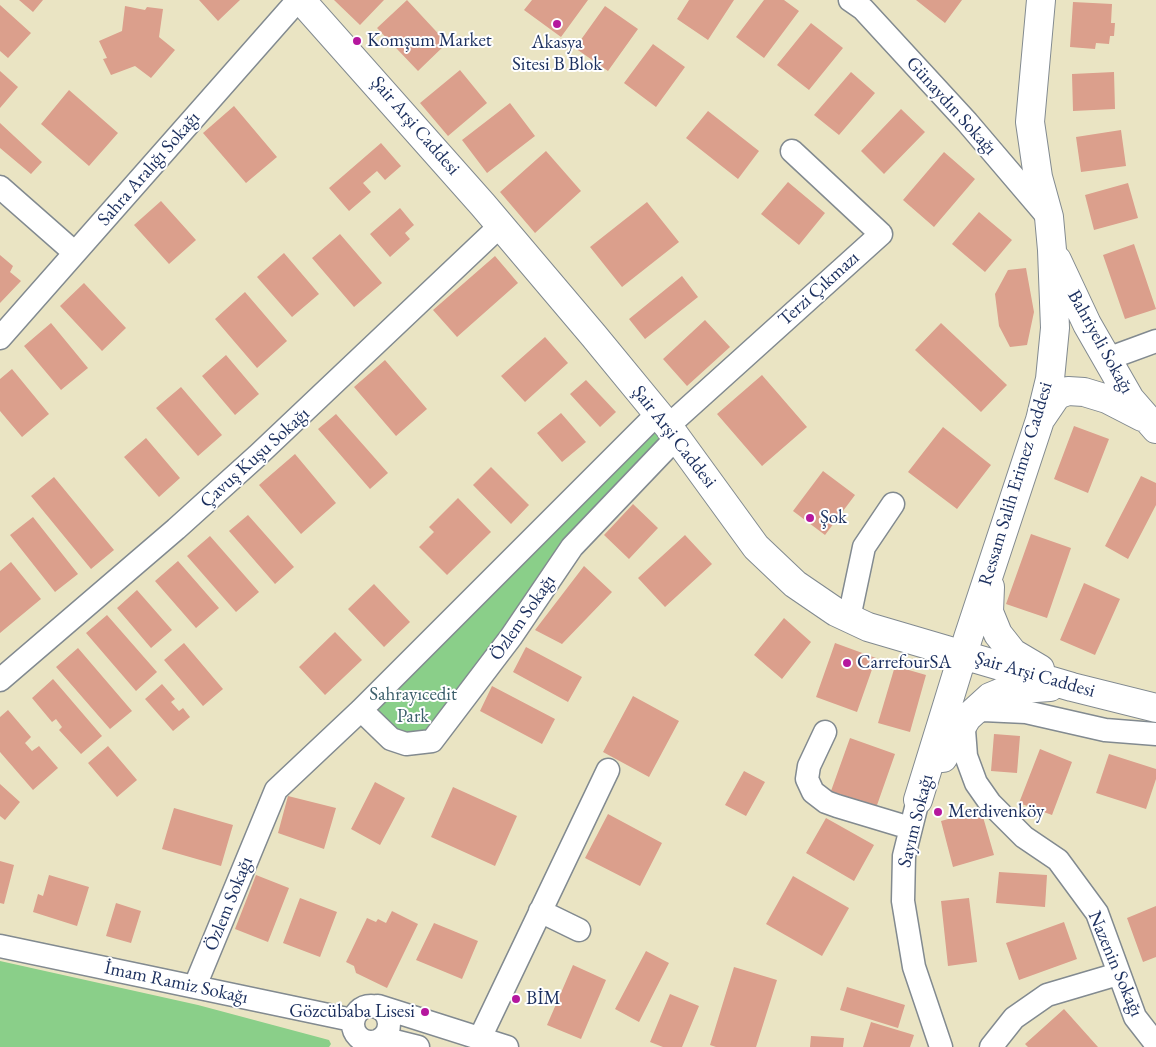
<!DOCTYPE html>
<meta charset="utf-8">
<style>
body{margin:0}
canvas{display:block;background:#eae4c3}
</style>
<canvas width="1156" height="1047"></canvas>
<script>
const context = document.querySelector('canvas').getContext('2d');
context.lineJoin = 'round';
function fillPath(path, color) { context.fillStyle = color; context.fill(path, 'evenodd'); }
const toPath = rows => new Path2D(rows.map(r => 'M' + r).join(''));
function strokePath(path, color, width, dash) { context.strokeStyle = color; context.lineWidth = width; context.lineCap = dash ? 'butt' : 'round'; context.setLineDash(dash || []); context.stroke(path); }
function drawText(font, color, halo, rows, align = 'center') {
  context.font = font + ' "EB Garamond",serif'; context.lineWidth = 4; context.setLineDash([]); context.textBaseline = 'middle'; context.strokeStyle = halo; context.fillStyle = color; for (const [text, x, y, turn = 0] of rows) {
    context.save(); context.translate(x, y); context.rotate((+turn || 0) * Math.PI / 180); context.textAlign = isNaN(turn) ? turn : align; if (halo) context.strokeText(text, 0, 0); context.fillText(text, 0, 0); context.restore();
  }
}
const green = toPath([
 [651,427,666,443,430,737,409,738,366,708],
 [0,961,198,1005,329,1040,331,1044,329,1047,0,1047]
]);
const building = toPath([
 [19,0,43,0,33,12],
 [199,0,240,0,218,21],
 [334,0,384,0,360,25],
 [407,0,447,43,418,71,377,28],
 [532,0,588,0,561,37,524,10],
 [689,0,734,0,708,40,677,19],
 [764,0,784,0,799,11,764,58,736,37],
 [916,0,962,0,945,23],
 [1073,2,1112,4,1111,23,1115,23,1114,36,1110,36,1109,44,1096,43,1095,49,1070,47],
 [0,5,31,33,8,58,0,51],
 [125,6,145,10,147,7,163,9,159,37,175,50,151,78,135,66,111,75,103,59,107,58,99,41,122,31],
 [605,6,638,29,608,71,575,48],
 [811,23,843,48,809,90,777,65],
 [653,44,685,67,656,107,624,83],
 [460,70,487,103,448,136,420,103],
 [0,71,18,87,0,108],
 [851,72,875,93,839,135,814,115],
 [1114,72,1115,109,1073,111,1072,74],
 [69,90,118,133,89,166,41,124],
 [510,103,535,136,487,173,462,140],
 [234,106,277,157,246,183,203,133],
 [901,109,925,132,884,174,861,151],
 [708,111,759,151,738,179,686,138],
 [0,123,42,162,31,174,0,148],
 [1121,130,1126,166,1081,172,1076,137],
 [381,143,401,166,385,180,377,171,363,183,371,192,349,211,329,188],
 [546,151,581,191,535,233,500,192],
 [944,152,975,179,934,227,903,200],
 [788,182,825,213,799,245,761,214],
 [1128,183,1138,218,1094,230,1085,195],
 [161,201,196,240,169,264,134,225],
 [647,202,679,242,622,287,590,247],
 [400,208,414,225,405,233,410,239,390,257,370,234],
 [979,212,1012,240,985,272,952,244],
 [340,234,382,283,354,307,312,258],
 [1134,244,1156,309,1125,319,1103,255],
 [284,253,319,294,292,317,257,277],
 [0,255,13,266,10,272,21,281,0,303],
 [495,256,518,283,457,337,433,310],
 [1026,268,1034,312,1027,345,1010,347,999,326,995,294,1008,270],
 [682,276,698,297,645,339,629,319],
 [84,283,126,328,102,351,60,306],
 [245,292,287,341,257,368,215,319],
 [705,320,730,347,687,386,663,359],
 [51,323,88,368,61,390,24,346],
 [941,323,1007,385,981,412,915,350],
 [545,337,568,363,525,402,501,376],
 [226,355,259,394,235,415,202,376],
 [385,360,427,409,396,436,354,387],
 [12,369,49,414,22,437,0,411,0,379],
 [762,375,807,427,762,466,717,414],
 [586,380,616,412,600,427,570,394],
 [181,387,222,435,198,456,156,408],
 [561,413,586,442,562,462,537,433],
 [336,414,388,473,370,489,318,429],
 [1074,426,1109,439,1088,493,1054,479],
 [943,427,991,465,957,509,908,472],
 [146,438,180,478,159,497,124,457],
 [295,454,336,503,301,534,259,485],
 [491,467,529,505,511,524,473,485],
 [823,471,855,495,825,535,793,511],
 [1141,476,1156,483,1156,505,1128,559,1105,546],
 [54,477,114,550,91,569,31,496],
 [458,498,491,532,447,575,419,547,434,532,429,527],
 [633,504,658,528,629,559,604,535],
 [248,515,294,567,275,584,229,531],
 [33,517,78,574,55,592,10,535],
 [1031,534,1071,548,1047,618,1006,604],
 [685,535,712,564,665,607,638,578],
 [210,536,259,592,236,612,187,556],
 [178,561,219,608,196,628,155,581],
 [11,562,41,599,0,633,0,571],
 [584,566,612,592,562,644,535,630],
 [1084,583,1120,599,1095,655,1060,640],
 [374,584,410,622,384,647,348,609],
 [137,590,172,630,151,648,117,608],
 [107,615,157,672,136,691,86,633],
 [784,618,811,642,782,679,754,655],
 [335,632,362,660,325,695,299,667],
 [184,643,223,689,203,706,164,660],
 [835,643,876,658,857,712,816,697],
 [526,647,582,677,568,702,513,672],
 [78,648,132,711,110,729,56,667],
 [895,666,926,675,910,732,878,723],
 [53,679,102,736,81,754,59,730,62,727,56,719,52,722,32,698],
 [162,684,175,699,171,702,179,711,183,708,190,717,173,731,145,699],
 [492,686,555,719,542,744,480,711],
 [633,696,679,721,649,777,603,752],
 [8,710,31,737,25,743,32,751,39,746,58,768,33,790,0,752,0,717],
 [994,734,1020,736,1017,773,991,771],
 [850,738,895,754,876,808,831,791],
 [108,746,137,780,117,797,88,763],
 [1040,749,1072,762,1052,815,1019,803],
 [1109,754,1156,769,1156,779,1146,809,1096,793],
 [744,771,765,782,746,816,725,805],
 [375,782,405,798,380,845,351,829],
 [0,784,20,802,5,820,0,816],
 [453,787,517,816,495,866,431,837],
 [288,796,336,808,324,849,278,833],
 [174,808,233,825,221,866,162,849],
 [981,810,994,855,953,867,941,821],
 [608,814,662,843,640,886,585,858],
 [826,818,874,845,854,881,806,853],
 [0,861,14,865,4,904,0,903],
 [999,872,1047,875,1045,907,996,903],
 [49,875,89,887,77,926,33,912,38,894,43,896],
 [256,875,289,888,268,942,235,929],
 [793,876,849,908,822,956,766,924],
 [300,898,337,912,320,957,283,943],
 [969,898,977,962,948,966,941,901],
 [116,903,141,911,131,943,106,936],
 [1156,906,1156,957,1143,962,1127,918],
 [392,911,418,924,387,988,356,973,354,966,346,962,367,918,376,922,378,919,386,923],
 [1064,922,1077,959,1019,980,1006,943],
 [434,923,478,941,462,979,416,960],
 [646,951,669,963,639,1022,615,1009],
 [573,965,606,980,581,1039,547,1025],
 [734,967,777,980,756,1047,716,1047,710,1045],
 [847,987,905,1005,898,1028,840,1010],
 [670,994,699,1006,682,1047,663,1047,650,1042],
 [1064,1009,1098,1047,1028,1047,1025,1044],
 [871,1022,914,1035,910,1047,863,1047],
 [811,1036,844,1038,843,1047,810,1047]
]);
const minor = toPath([
 [850,0,863,9,967,122,1048,217],
 [0,187,75,253],
 [0,338,298,0],
 [1107,359,1156,341],
 [668,426,881,234,792,151],
 [849,618,864,547,893,504],
 [0,680,176,529,257,456,501,225],
 [361,710,391,739,406,744,432,741,511,637,572,547,677,437],
 [971,713,983,710,1026,712,1105,730,1156,734],
 [966,719,964,730,966,756,976,783,990,803,1024,837,1058,860,1097,913,1135,1017,1156,1044],
 [825,732,809,766,807,779,813,792,826,802,837,806,910,828],
 [918,800,904,856,903,901,914,967,941,1047],
 [540,911,579,930],
 [0,946,352,1020],
 [195,986,276,790,361,710,658,413],
 '353 1024a18 18 0 1 1 36 0a18 18 0 1 1-36 0Z',
 [378,1006,507,1047],
 [479,1040,608,770],
 [377,1047,382,1038,418,1047],
 [991,1047,1014,1018,1047,995,1118,974]
]);
const major = toPath([
 [301,0,483,205,594,336,668,426,756,547,795,584,836,612,868,627,1072,687,1156,708],
 [1057,260,1087,324,1130,399,1156,429],
 [1042,417,1057,395,1068,391,1084,392,1107,399,1142,417],
 [990,587,989,612,998,634,1013,653,1040,669],
 [943,758,967,718,990,697,1007,690,1050,687],
 [918,800,968,638,1040,420,1050,379,1055,328,1052,250,1049,217,1038,177,1030,122,1041,0]
]);
const markers = [
 [557,24,5,"#b5179e"],
 [357,41,5,"#b5179e"],
 [810,518,5,"#b5179e"],
 [847,663,5,"#b5179e"],
 [938,812,5,"#b5179e"],
 [516,999,5,"#b5179e"],
 [425,1012,5,"#b5179e"]
];
const poiNames = [
 ["Komşum Market",367,41],
 ["Akasya",557,43,"center"],
 ["Sitesi B Blok",557,65,"center"],
 ["Şok",820,518],
 ["CarrefourSA",857,663],
 ["Merdivenköy",948,812],
 ["BİM",526,999],
 ["Gözcübaba Lisesi",415,1012,"right"]
];
const streetNames = [
 ["Günaydın Sokağı",951,106,48],
 ["Şair Arşi Caddesi",415,126,49],
 ["Sahra Aralığı Sokağı",149,169,-49],
 ["Terzi Çıkmazı",819,289,-42],
 ["Bahriyeli Sokağı",1100,342,61],
 ["Şair Arşi Caddesi",674,437,52],
 ["Çavuş Kuşu Sokağı",255,458,-42],
 ["Ressam Salih Erimez Caddesi",1016,484,-73],
 ["Özlem Sokağı",523,618,-55],
 ["Şair Arşi Caddesi",1035,675,16],
 ["Sayım Sokağı",916,821,-76],
 ["Özlem Sokağı",229,904,-68],
 ["Nazenin Sokağı",1115,964,67],
 ["İmam Ramiz Sokağı",176,983,12]
];
const parkNames = [
 ["Sahrayıcedit",413,695],
 ["Park",413,717]
];
fillPath(green, '#8acf89');
fillPath(building, '#db9f8c');
strokePath(minor, '#828a90', 25);
strokePath(major, '#828a90', 30);
strokePath(minor, '#fff', 22);
strokePath(major, '#fff', 28);
for (const [x, y, r, color] of markers) { const dot = new Path2D(); dot.arc(x, y, r, 0, 2 * Math.PI); context.fillStyle = color; context.fill(dot); strokePath(dot, '#fff', 2); }
drawText('19px', '#1b2f5e', '#fff', poiNames, 'left');
drawText('19px', '#1b2f5e', '#fff', streetNames);
drawText('19px', '#3c5f6b', '#fff', parkNames);
</script>
